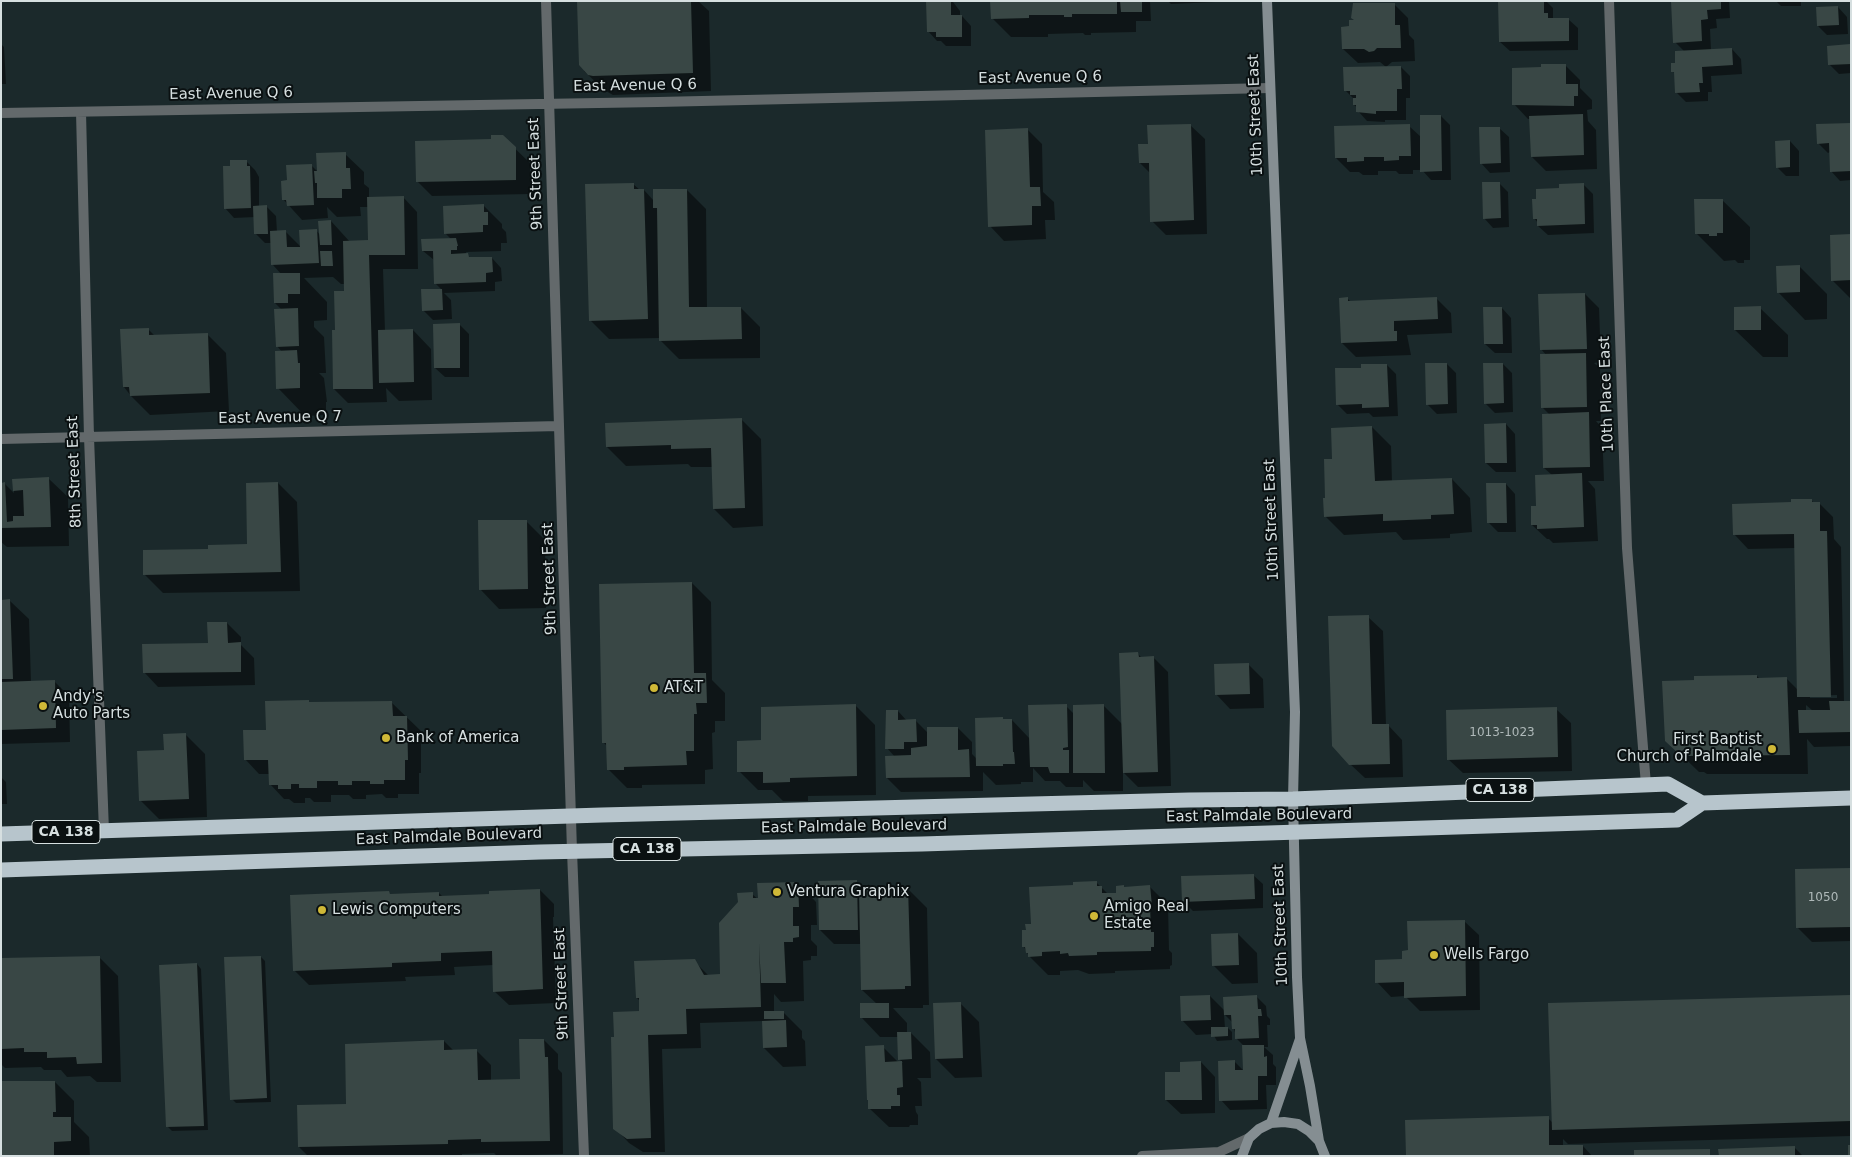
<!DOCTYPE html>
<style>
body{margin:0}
#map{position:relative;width:1852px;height:1157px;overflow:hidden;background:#1b292b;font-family:"DejaVu Sans",sans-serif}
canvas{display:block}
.frame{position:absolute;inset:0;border:2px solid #d6dfe0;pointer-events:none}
</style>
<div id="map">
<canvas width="1852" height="1157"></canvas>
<div class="frame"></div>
</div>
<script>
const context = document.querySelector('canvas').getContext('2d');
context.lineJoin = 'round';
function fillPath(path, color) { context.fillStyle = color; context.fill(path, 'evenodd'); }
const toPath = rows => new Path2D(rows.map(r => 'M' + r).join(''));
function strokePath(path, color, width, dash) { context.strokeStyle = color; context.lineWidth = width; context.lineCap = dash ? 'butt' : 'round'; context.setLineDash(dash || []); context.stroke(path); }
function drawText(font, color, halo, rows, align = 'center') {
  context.font = font + ' "DejaVu Sans",sans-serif'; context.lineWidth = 4; context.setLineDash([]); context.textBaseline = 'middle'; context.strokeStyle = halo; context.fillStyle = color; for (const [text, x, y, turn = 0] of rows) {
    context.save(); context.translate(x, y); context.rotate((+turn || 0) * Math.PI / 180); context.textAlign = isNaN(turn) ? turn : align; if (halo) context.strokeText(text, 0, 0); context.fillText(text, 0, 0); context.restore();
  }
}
const shadow = toPath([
 [578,1,698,1,709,11,711,91,613,95,604,90,584,71],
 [928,1,953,2,960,11,960,16,962,16,971,26,971,46,946,46,941,41,937,41,928,31],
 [991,1,1150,1,1151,21,1136,21,1136,32,1091,33,1091,35,1085,35,1083,33,1048,34,1048,37,1011,37,992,18],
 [1168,1,1215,1,1215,2,1171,4],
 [1500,1,1546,1,1553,8,1553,19,1568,19,1578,28,1578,50,1510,51,1500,42],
 [1672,1,1729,1,1730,18,1716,19,1717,28,1710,29,1711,50,1732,49,1741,59,1742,74,1711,76,1712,92,1708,92,1708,101,1686,102,1677,93,1676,74,1672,71,1684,51,1675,42],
 [1776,1,1801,1,1801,6,1781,6],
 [1394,4,1408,18,1409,35,1414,40,1415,61,1392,62,1386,67,1380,62,1358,63,1343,49,1350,28,1355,21],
 [1838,7,1847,17,1848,34,1827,35,1818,26],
 [1,44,4,47,6,84,1,84],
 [1849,45,1851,47,1851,73,1839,74,1829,64],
 [1566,66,1580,80,1580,88,1592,100,1592,109,1587,110,1588,121,1596,130,1597,169,1546,171,1532,157,1531,119,1528,119,1514,104],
 [1401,67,1410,76,1410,98,1406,98,1406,120,1385,120,1385,122,1367,121,1358,111,1358,108,1354,105,1354,99,1345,90],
 [1441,116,1450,125,1451,180,1431,180,1422,170,1413,170,1413,174,1399,174,1396,171,1378,171,1378,175,1363,175,1359,172,1350,172,1336,158,1409,126,1421,137],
 [1851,124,1851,180,1840,181,1831,171,1830,152,1828,153,1818,143],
 [1190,125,1205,139,1207,234,1166,235,1152,221,1150,173,1140,163],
 [1499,128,1509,137,1510,172,1490,173,1481,163],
 [1028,130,1042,144,1043,192,1054,202,1055,220,1045,220,1046,239,1004,241,990,226],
 [502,136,530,163,530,194,432,196,417,181],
 [1790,141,1799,151,1799,176,1786,176,1777,167],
 [345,154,364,172,364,184,369,188,369,198,403,197,417,212,418,269,383,269,385,331,413,330,431,349,432,400,399,401,386,388,387,402,348,403,334,389,336,331,345,292,345,284,341,284,333,277,304,278,327,302,327,320,314,321,314,327,324,337,326,373,319,373,324,378,327,402,326,402,326,415,305,416,278,388,282,352,277,346,282,310,275,303,282,275,273,265,272,243,265,243,256,234,255,217,234,218,225,208,231,167,246,161,255,170,259,177,259,207,267,207,276,216,277,232,286,232,301,247,316,230,320,235,331,221,350,242,369,241,369,207,360,207,361,216,337,217,327,207,328,218,302,220,283,199,288,182,311,165,318,172],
 [1499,183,1508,192,1509,227,1493,228,1484,218],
 [633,184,640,190,644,190,654,201,687,190,706,209,707,308,741,308,760,327,760,358,679,359,660,340,660,338,609,339,590,320],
 [1583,184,1593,194,1594,233,1548,235,1538,226,1538,223,1534,218,1561,189],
 [1722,200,1750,227,1750,260,1744,260,1744,263,1738,263,1735,260,1724,261,1696,233],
 [483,205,502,224,502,228,506,232,507,243,501,243,501,251,466,252,467,255,471,258,492,258,501,268,502,281,495,282,495,291,444,293,451,300,452,319,433,320,423,310,442,290,435,283,434,260,423,251,451,239,445,233],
 [1851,236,1851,299,1832,280],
 [1799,266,1827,294,1827,319,1805,320,1778,292],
 [1585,294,1599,308,1601,362,1594,363,1600,368,1601,421,1596,421,1602,428,1604,481,1588,481,1595,489,1598,541,1553,543,1549,539,1547,539,1532,525,1538,507,1552,475,1544,468,1550,415,1543,408,1546,355,1541,349],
 [1348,299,1351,302,1437,299,1451,313,1452,333,1407,335,1411,355,1356,357,1342,343],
 [1502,308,1511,318,1512,353,1495,353,1485,344],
 [1760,308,1788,335,1788,357,1763,357,1735,330],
 [459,324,469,334,469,377,445,377,435,368],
 [148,329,155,336,207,334,226,353,229,411,150,415,131,396,124,387],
 [1447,364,1456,373,1457,413,1437,414,1427,404],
 [1503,364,1512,373,1513,412,1495,413,1485,403],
 [1387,365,1396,374,1398,416,1373,417,1369,413,1347,414,1337,404,1362,369],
 [742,420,761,439,763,526,733,528,714,509,713,467,691,467,688,464,626,466,607,447],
 [1506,424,1515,434,1516,472,1496,472,1486,463],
 [1372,427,1391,446,1392,482,1452,479,1470,498,1472,532,1450,534,1450,538,1403,540,1396,532,1344,535,1325,516,1333,460],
 [49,479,68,497,69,546,7,547,1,542,1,484,5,484,14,493,14,480],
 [278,483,297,502,300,591,163,593,144,574,209,550,249,545],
 [1506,484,1515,494,1516,532,1498,532,1489,523],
 [1811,500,1814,503,1819,503,1833,517,1834,539,1841,547,1844,702,1851,702,1851,746,1814,747,1807,739,1808,774,1707,774,1704,772,1699,772,1666,740,1757,676,1760,679,1787,679,1798,690,1795,548,1748,549,1734,534,1792,503],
 [1837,695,1837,698,1810,698,1810,696],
 [1806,705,1813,711,1806,711],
 [526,521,545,540,546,608,499,609,481,590],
 [692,583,711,602,712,680,725,693,725,721,715,721,715,732,712,733,713,769,705,770,705,784,642,785,642,788,627,788,608,769,608,747,604,743],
 [1,598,3,601,10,601,29,619,31,682,54,681,69,696,70,742,1,744],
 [1368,617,1383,631,1386,725,1388,725,1402,740,1403,777,1365,778,1350,764],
 [227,623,241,637,241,645,254,658,255,685,158,687,144,672,209,644],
 [1138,654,1142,658,1153,657,1168,672,1171,786,1138,787,1123,772,1123,791,1094,791,1083,780,1083,787,1066,787,1060,781,1045,781,1033,768,1033,782,1021,782,1021,784,996,785,983,772,983,791,901,792,887,778,895,757,887,748,898,711,907,721,916,721,928,733,958,728,972,742,972,754,977,759,1012,720,1030,739,1066,706,1074,714,1104,706,1122,724],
 [1249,665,1263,679,1264,708,1230,709,1216,694],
 [308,701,311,704,391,702,421,731,421,773,419,773,419,794,398,794,398,798,386,798,382,794,366,795,366,799,353,799,349,795,331,795,331,802,314,802,310,798,305,798,305,803,294,803,289,799,284,799,270,784,270,774,259,774,245,759,267,731],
 [856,706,875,725,876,795,808,796,808,801,783,801,772,790,758,790,739,771,762,742],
 [1556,709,1571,723,1572,771,1463,773,1448,759],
 [186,735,205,754,207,817,159,819,140,800,165,751],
 [1,777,6,782,7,804,1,804],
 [1851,869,1851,941,1812,942,1798,928],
 [1253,875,1263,884,1263,908,1193,911,1183,901],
 [857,882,865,890,908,889,927,908,929,1005,923,1005,923,1008,893,1008,907,1023,907,1033,911,1033,930,1052,931,1078,917,1078,921,1082,922,1106,915,1106,916,1112,918,1115,918,1125,910,1125,909,1127,889,1127,870,1109,883,1047,899,1063,903,1063,899,1059,898,1037,880,1037,862,1018,877,1004,862,990,861,944,834,944,820,930],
 [1096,882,1108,894,1117,894,1125,888,1149,886,1168,905,1169,950,1172,953,1172,965,1170,966,1170,969,1115,971,1115,973,1089,974,1078,970,1060,971,1060,975,1048,975,1029,956,1024,947,1027,931,1032,925,1075,886],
 [798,883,816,902,817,925,811,925,811,940,817,946,817,956,811,956,811,960,803,961,804,1001,781,1002,774,994,774,1012,783,1012,802,1031,802,1038,805,1041,806,1066,783,1067,764,1048,763,1021,700,1023,701,1048,662,1049,665,1152,643,1152,629,1143,615,1128,615,1038,641,1012,640,1001,637,998,694,961,709,976,722,975,752,894,759,900],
 [540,890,554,904,554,917,553,917,556,1003,509,1005,494,991,493,965,454,967,455,975,405,977,406,981,309,985,294,970,389,893,391,895,439,893,443,897,490,895],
 [1464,921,1479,935,1480,1010,1420,1011,1405,996,1391,997,1377,982,1403,960,1409,952],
 [1238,934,1257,953,1258,983,1232,984,1213,965],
 [99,957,118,976,121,1082,97,1082,90,1076,67,1077,61,1070,44,1070,41,1067,5,1068,1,1064,1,959],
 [261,957,265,961,271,1102,236,1103,232,1099],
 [197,964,201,969,208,1130,172,1131,168,1127],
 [1210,996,1225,1011,1257,997,1266,1006,1267,1016,1270,1019,1270,1025,1267,1025,1268,1047,1264,1047,1273,1055,1273,1064,1276,1067,1276,1085,1266,1085,1267,1109,1230,1110,1221,1100,1234,1061,1244,1071,1243,1045,1237,1039,1232,1022,1224,1014,1225,1028,1228,1028,1232,1032,1232,1040,1217,1041,1213,1034,1196,1035,1182,1020],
 [1851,996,1851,1136,1568,1144,1563,1139,1563,1146,1583,1146,1592,1156,1408,1156,1548,1118,1553,1123],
 [960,1003,979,1022,982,1077,955,1078,936,1059],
 [544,1040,558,1054,558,1069,562,1073,563,1154,497,1156,494,1153,462,1154,462,1156,308,1156,299,1147,347,1105,444,1041,454,1051,476,1050,491,1065,491,1081,521,1080],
 [1201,1062,1215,1077,1215,1113,1181,1114,1166,1100,1182,1073],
 [55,1082,74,1101,74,1122,89,1137,90,1156,1,1156],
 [1794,1147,1803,1156,1720,1156]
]);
const building = toPath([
 [577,1,691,1,693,73,593,76,588,75,579,65],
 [926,1,951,1,951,15,962,15,962,37,936,37,936,32,927,32],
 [990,1,1117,1,1117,14,1072,14,1072,17,1064,17,1064,15,1029,15,1029,18,991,19],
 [1120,1,1142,1,1142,12,1121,12],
 [1498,1,1544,1,1544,13,1548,13,1548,18,1569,18,1569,41,1499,42],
 [1671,1,1721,1,1721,9,1707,10,1708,19,1701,20,1702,41,1673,43],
 [1353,3,1395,3,1395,25,1400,25,1401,48,1377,48,1374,51,1369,52,1364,49,1342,49,1341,27,1349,26,1349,20,1354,20,1351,18],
 [1838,6,1839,25,1817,26,1816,7],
 [1850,44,1851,64,1828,65,1827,46],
 [1732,48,1733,65,1702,67,1703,83,1699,83,1700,92,1675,93,1674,72,1671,72,1671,63,1675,63,1675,51],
 [1541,64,1566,64,1566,84,1578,84,1578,96,1574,96,1574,106,1512,105,1512,68,1541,67],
 [1401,66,1402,89,1397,89,1397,111,1376,111,1376,114,1356,112,1356,105,1353,105,1353,98,1356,98,1356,95,1350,95,1350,91,1344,91,1343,67],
 [1583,114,1584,155,1531,157,1529,116],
 [1420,115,1441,115,1442,171,1420,172],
 [1851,123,1851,171,1830,172,1829,143,1817,144,1816,124],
 [1191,124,1194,220,1150,222,1149,163,1139,163,1138,144,1148,144,1147,125],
 [1410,124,1411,156,1399,156,1399,160,1384,161,1384,157,1364,157,1364,161,1347,162,1347,158,1335,158,1334,126],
 [1479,127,1500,127,1501,163,1480,164],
 [1028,128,1030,187,1040,187,1041,206,1032,206,1032,225,988,227,985,130],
 [491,135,503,135,516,147,516,180,416,182,415,141,491,139],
 [1790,140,1790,167,1776,168,1775,141],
 [346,152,346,168,350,168,351,189,342,189,342,198,317,198,317,183,315,183,314,171,317,171,316,153],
 [230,160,247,160,247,166,250,166,251,208,224,209,223,166,230,166],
 [312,164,314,205,287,206,286,200,282,200,281,181,287,180,286,165],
 [1482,182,1500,182,1501,218,1483,219],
 [634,183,634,189,644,189,648,319,589,321,585,184],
 [1584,183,1585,224,1537,226,1537,219,1533,219,1532,199,1536,199,1536,189,1559,188,1559,184],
 [653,189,687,189,689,307,741,307,742,339,659,341,657,208,653,208],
 [404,196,405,255,369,255,373,389,333,389,332,330,335,330,334,291,344,291,343,241,368,240,367,197],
 [1694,199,1723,199,1723,233,1717,233,1717,236,1709,236,1709,234,1695,234],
 [484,204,484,212,488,212,488,225,483,225,483,232,444,234,443,206],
 [267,205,268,234,254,234,253,206],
 [331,220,332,245,320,245,318,221],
 [317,229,319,263,271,265,270,231,286,230,287,247,300,247,299,230],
 [1851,234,1851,280,1831,281,1830,235],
 [456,238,458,246,457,246,457,250,451,250,451,254,468,253,469,257,492,257,493,272,486,273,486,282,434,284,433,251,422,251,421,239],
 [320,251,332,251,333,266,321,266],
 [1800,265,1800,292,1777,293,1776,266],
 [273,273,300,273,300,294,288,294,288,303,274,303],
 [421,289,442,289,443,310,422,311],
 [1585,293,1587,349,1540,350,1538,294],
 [1348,297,1348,301,1437,297,1438,319,1394,321,1394,331,1397,331,1397,341,1341,343,1339,298],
 [1761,306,1761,330,1734,330,1734,307],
 [1483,307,1502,307,1503,344,1484,344],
 [298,308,299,346,276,347,274,309],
 [460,323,460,368,434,368,433,324],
 [149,328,149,335,208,333,210,393,130,396,129,387,123,387,120,329],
 [413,329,414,382,379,383,378,330],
 [297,350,298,363,300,363,300,388,276,389,275,351],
 [1586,353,1587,407,1541,408,1540,354],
 [1425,363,1447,363,1448,404,1426,405],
 [1483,363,1503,363,1504,403,1484,404],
 [1361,364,1387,364,1389,407,1362,408,1362,404,1336,405,1335,368,1361,368],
 [1589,412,1590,467,1543,468,1542,414],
 [742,418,745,508,713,509,711,448,671,449,671,445,606,447,605,423],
 [1506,423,1507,463,1485,463,1484,424],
 [1372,426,1375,481,1452,478,1454,514,1431,515,1431,519,1383,521,1383,514,1324,517,1323,498,1325,498,1324,459,1332,459,1331,428],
 [1582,473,1584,527,1537,529,1537,525,1531,525,1531,506,1536,506,1535,475],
 [49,477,51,527,1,528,1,483,5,482,7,522,13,521,13,516,24,516,23,490,13,491,12,479],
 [278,482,281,572,143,575,143,550,208,549,208,545,247,544,246,483],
 [1486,483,1506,483,1507,523,1487,523],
 [1791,499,1812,499,1812,502,1820,502,1820,531,1827,531,1831,697,1797,697,1794,534,1733,535,1732,504,1791,502],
 [478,520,527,520,528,589,479,590],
 [692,582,694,673,706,673,707,703,696,703,697,714,694,714,694,751,686,751,687,765,624,767,624,770,607,770,606,743,602,743,599,584],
 [10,599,13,679,1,679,1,600],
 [1369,615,1372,724,1389,724,1390,764,1349,765,1332,746,1328,616],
 [207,622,227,622,228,643,241,642,241,672,143,673,142,644,208,643],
 [1138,652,1139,657,1154,656,1158,772,1123,773,1119,653],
 [1249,663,1250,694,1215,695,1214,664],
 [1757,675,1757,678,1787,677,1790,755,1687,756,1687,753,1679,754,1665,741,1662,681,1694,680,1694,676],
 [55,680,56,728,1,730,1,682],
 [309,700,309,702,392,701,393,716,407,716,408,760,405,760,405,780,384,780,384,784,370,784,370,781,352,781,352,785,338,785,338,781,317,781,317,788,299,788,299,784,291,784,291,789,278,789,278,785,269,785,268,760,244,760,243,730,266,730,265,701],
 [1829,701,1851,701,1851,732,1799,733,1798,710,1830,710],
 [856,704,857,776,790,778,790,782,763,783,763,772,737,772,737,741,761,740,761,707],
 [1067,704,1068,747,1063,748,1063,750,1069,750,1069,773,1050,773,1048,767,1030,767,1028,705],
 [1104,704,1105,773,1073,773,1073,705],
 [1557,707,1558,757,1447,760,1446,710],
 [886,710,898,710,898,720,916,719,917,742,904,742,904,749,885,749],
 [1003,717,1003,719,1012,719,1013,752,1014,752,1015,764,1003,764,1003,766,976,766,975,718],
 [927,727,958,727,958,750,969,749,970,777,886,778,885,756,911,755,911,748,927,746],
 [186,733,189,799,139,801,137,751,164,750,163,734],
 [1851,868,1851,927,1796,928,1795,869],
 [1254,874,1255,899,1182,902,1181,876],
 [857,880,858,930,819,930,818,881],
 [1097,881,1097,886,1102,886,1102,893,1116,893,1116,886,1124,885,1124,887,1150,885,1152,906,1150,906,1151,932,1154,932,1154,947,1151,947,1151,951,1097,952,1097,955,1069,956,1068,953,1060,954,1060,951,1042,952,1042,956,1028,957,1028,953,1026,953,1025,947,1022,947,1022,930,1026,930,1025,924,1031,924,1029,887,1073,885,1073,882],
 [798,882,799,907,793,907,793,926,799,926,799,937,793,938,793,942,784,942,786,983,761,983,759,943,761,1007,686,1009,687,1034,648,1035,651,1138,627,1139,613,1129,611,1037,614,1037,613,1012,639,1011,639,998,636,998,634,961,695,959,704,975,720,974,719,923,738,902,737,893,753,892,753,898,758,898,757,883],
 [908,887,911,986,905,986,905,989,861,990,859,889],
 [540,889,543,989,493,992,492,951,441,953,441,961,392,963,392,967,293,971,290,895,389,891,390,894,439,892,439,896,489,894,489,891],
 [1465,920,1466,996,1404,998,1404,982,1375,983,1375,960,1402,959,1402,951,1408,950,1407,921],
 [1238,933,1239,965,1212,966,1211,934],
 [100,956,102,1063,77,1064,76,1057,47,1058,47,1052,24,1052,24,1048,1,1049,1,958],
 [261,956,267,1098,230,1100,224,957],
 [197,963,204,1126,166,1127,159,965],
 [1210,995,1211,1020,1181,1021,1180,996],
 [1257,995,1258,1009,1261,1009,1262,1016,1258,1016,1259,1038,1235,1039,1235,1029,1232,1029,1231,1015,1224,1015,1223,997],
 [1851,995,1851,1121,1552,1130,1548,1003],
 [961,1002,963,1058,935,1059,933,1003],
 [860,1003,889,1003,889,1018,860,1018],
 [764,1011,784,1011,784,1019,764,1019],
 [786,1020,787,1047,763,1048,762,1021],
 [1211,1027,1228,1027,1228,1036,1211,1037],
 [897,1032,911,1032,912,1059,898,1060],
 [519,1039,544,1039,545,1057,548,1057,550,1141,481,1142,481,1139,448,1140,448,1144,298,1147,297,1105,346,1104,345,1044,444,1040,444,1050,477,1049,478,1080,520,1079],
 [884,1045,885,1062,902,1061,903,1087,897,1088,897,1095,900,1095,900,1106,891,1106,891,1109,868,1109,868,1100,867,1100,865,1046],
 [1242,1045,1264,1045,1264,1057,1267,1056,1267,1076,1258,1076,1258,1100,1219,1101,1218,1061,1235,1060,1235,1070,1243,1070],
 [1201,1061,1202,1100,1165,1100,1165,1072,1180,1072,1180,1062],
 [1,1081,55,1081,56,1112,53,1112,53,1117,71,1117,71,1141,54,1142,54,1156,1,1156],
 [1549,1116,1549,1145,1583,1145,1583,1156,1406,1156,1405,1120],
 [1848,1145,1851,1145,1851,1156,1848,1156],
 [1795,1146,1795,1156,1719,1156,1718,1149],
 [1710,1149,1710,1156,1634,1156,1634,1150]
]);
const street = toPath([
 [546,1,572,851,584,1156],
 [1609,1,1627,548,1646,785],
 [81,112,89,437,104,831],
 [1,113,658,102,1270,88],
 [1,439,559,426],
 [1142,1156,1219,1152,1249,1138]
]);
const secondary = toPath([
 [1267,1,1292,637,1295,712,1293,799,1297,977,1300,1038,1310,1086,1319,1141],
 [1271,1123,1300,1039],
 [1242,1156,1249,1138,1259,1129,1271,1123,1284,1122,1298,1124,1309,1131,1319,1141,1325,1156]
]);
const highway = toPath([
 [1,834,602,815,1189,800,1293,799,1668,784,1702,803,1851,798],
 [1,870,540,852,922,844,1677,820,1702,803]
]);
const markers = [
 [654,688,5,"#cfb837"],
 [43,706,5,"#cfb837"],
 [386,738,5,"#cfb837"],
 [1772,749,5,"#cfb837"],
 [777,892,5,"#cfb837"],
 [322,910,5,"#cfb837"],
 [1094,916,5,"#cfb837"],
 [1434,955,5,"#cfb837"]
];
const numberNames = [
 ["1013-1023",1502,733],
 ["1050",1823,898]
];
const shields = [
 [1500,790,68],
 [66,832,68],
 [647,849,68]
];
const shieldNames = [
 ["CA 138",1500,790],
 ["CA 138",66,832],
 ["CA 138",647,849]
];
const streetNames = [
 ["East Avenue Q 6",1040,78,-1],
 ["East Avenue Q 6",635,86,-1],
 ["East Avenue Q 6",231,94,-1],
 ["10th Street East",1256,115,-92],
 ["9th Street East",536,174,-92],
 ["10th Place East",1607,394,-92],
 ["East Avenue Q 7",280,418,-1],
 ["8th Street East",75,472,-92],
 ["10th Street East",1272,520,-92],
 ["9th Street East",550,579,-92],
 ["East Palmdale Boulevard",1259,816,-1],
 ["East Palmdale Boulevard",854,827,-1],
 ["East Palmdale Boulevard",449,837,-2],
 ["10th Street East",1281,925,-92],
 ["9th Street East",562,984,-92]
];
const poiNames = [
 ["AT&T",664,688],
 ["Andy's",53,697],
 ["Auto Parts",53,714],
 ["Bank of America",396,738],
 ["First Baptist",1762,740,"right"],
 ["Church of Palmdale",1762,757,"right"],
 ["Ventura Graphix",787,892],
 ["Amigo Real",1104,907],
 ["Estate",1104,924],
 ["Lewis Computers",332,910],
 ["Wells Fargo",1444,955]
];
fillPath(shadow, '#0007');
fillPath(building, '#394745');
strokePath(street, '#63696b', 10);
strokePath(secondary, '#858e92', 10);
strokePath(highway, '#b7c5cc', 15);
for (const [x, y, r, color] of markers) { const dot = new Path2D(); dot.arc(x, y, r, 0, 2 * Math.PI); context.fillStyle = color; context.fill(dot); strokePath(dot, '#0a1011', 2); }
drawText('12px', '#afb9b9', null, numberNames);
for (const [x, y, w] of shields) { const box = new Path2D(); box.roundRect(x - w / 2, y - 11.5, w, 23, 4); context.fillStyle = '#0a1011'; context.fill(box); strokePath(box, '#d6dfe0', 1); }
drawText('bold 14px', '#d6dfe0', null, shieldNames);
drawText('15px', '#d6dfe0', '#0a1011', streetNames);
drawText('15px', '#d6dfe0', '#0a1011', poiNames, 'left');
</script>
